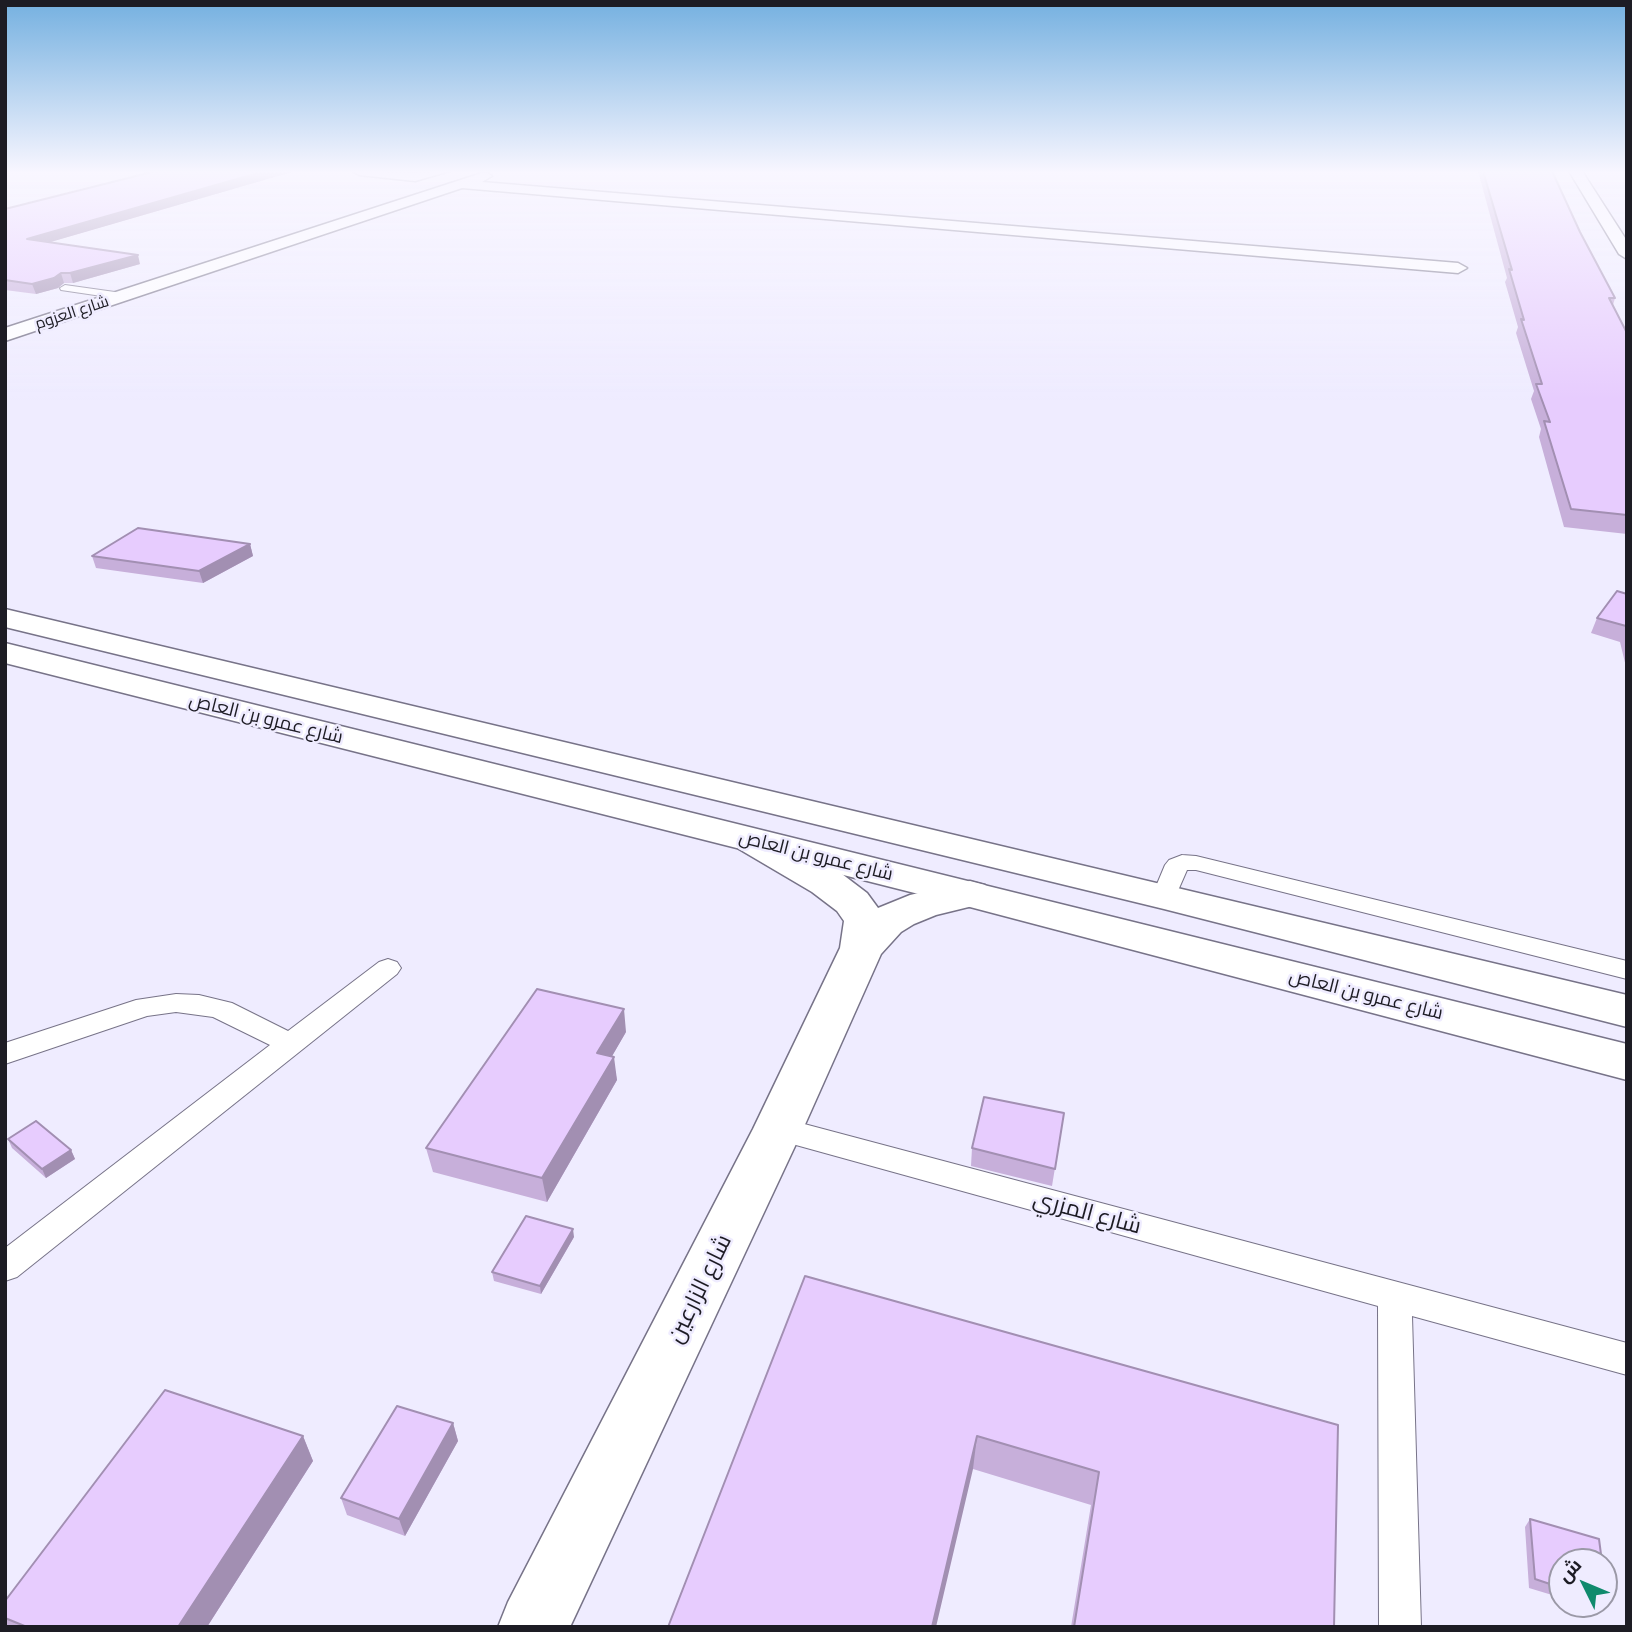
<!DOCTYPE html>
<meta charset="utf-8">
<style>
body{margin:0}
#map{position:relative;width:1632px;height:1632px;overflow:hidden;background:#efecff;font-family:"PT Sans Narrow",Cairo,sans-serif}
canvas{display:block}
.frame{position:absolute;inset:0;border:7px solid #1d1c24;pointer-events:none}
.north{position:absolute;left:1548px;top:1548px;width:70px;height:70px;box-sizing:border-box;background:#efecff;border:2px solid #9b99a7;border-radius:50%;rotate:313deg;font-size:19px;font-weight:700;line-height:28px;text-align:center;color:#1d1c24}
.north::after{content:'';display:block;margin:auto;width:24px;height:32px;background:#108a6d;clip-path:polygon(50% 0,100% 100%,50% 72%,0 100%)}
</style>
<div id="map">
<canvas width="1632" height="1632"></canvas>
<div class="frame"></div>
<div class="north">ش</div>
</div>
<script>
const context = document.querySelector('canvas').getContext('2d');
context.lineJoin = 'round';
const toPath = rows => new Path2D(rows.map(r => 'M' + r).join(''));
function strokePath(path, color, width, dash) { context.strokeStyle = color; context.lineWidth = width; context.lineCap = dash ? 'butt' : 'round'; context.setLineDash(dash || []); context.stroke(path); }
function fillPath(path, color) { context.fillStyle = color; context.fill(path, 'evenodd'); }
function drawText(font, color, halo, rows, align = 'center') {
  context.font = font + ' "PT Sans Narrow",Cairo,sans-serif'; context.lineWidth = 5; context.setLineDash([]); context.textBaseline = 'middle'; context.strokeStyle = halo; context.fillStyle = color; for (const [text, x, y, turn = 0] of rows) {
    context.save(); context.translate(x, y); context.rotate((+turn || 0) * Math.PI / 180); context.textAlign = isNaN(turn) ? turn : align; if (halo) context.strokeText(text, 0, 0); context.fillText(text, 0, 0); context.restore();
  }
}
const lane = toPath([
 [65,285,122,293,127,296,122,299,61,290,60,288,65,285],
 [1182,855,1196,856,1627,961,1627,979,1196,870,1187,870,1173,902,1164,904,1155,902,1152,896,1165,865,1169,860,1182,855],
 [388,959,397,962,401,968,397,974,17,1277,5,1281,5,1248,270,1045,213,1017,176,1012,147,1016,5,1064,5,1043,136,1000,176,994,199,995,232,1003,288,1031,379,962,388,959],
 [778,1117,1627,1343,1627,1375,1412,1316,1421,1627,1379,1627,1378,1306,767,1137,763,1129,767,1121,778,1117]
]);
const street = toPath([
 [353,171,415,173,450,171,415,181,359,175,353,171],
 [1569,171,1582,171,1627,241,1627,259,1619,254,1569,171],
 [485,172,492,176,482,182,1458,263,1467,268,1458,273,462,188,5,341,5,328,485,172],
 [753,829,767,833,842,874,867,893,878,908,910,895,970,881,985,885,991,894,985,903,936,915,914,924,901,932,881,954,803,1129,570,1627,498,1627,508,1602,753,1129,840,948,844,921,837,911,812,892,739,849,733,841,739,833,753,829]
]);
const secondary = toPath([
 [5,609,1627,995,1627,1027,1164,909,5,627,5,609],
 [5,643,1627,1044,1627,1080,970,907,5,663,5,643]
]);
const wall = toPath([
 [295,171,50,242,140,264,73,283,64,283,58,288,36,294,5,290,5,209],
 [1478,171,1552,171,1580,232,1615,298,1613,305,1627,333,1627,534,1564,527,1539,437,1541,429,1531,399,1534,391,1516,333,1518,327,1505,282,1507,278],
 [250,544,253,556,203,583,96,568,92,556],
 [1627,594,1627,671,1620,642,1591,633,1597,618],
 [626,1032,612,1056,617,1080,547,1202,433,1172,426,1148],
 [1064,1113,1052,1186,971,1166,972,1148],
 [8,1139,71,1150,75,1159,46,1178,12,1148],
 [574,1237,541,1294,494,1281,492,1272],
 [805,1276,1334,1627,1071,1627,1091,1505,973,1469],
 [453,1423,458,1441,405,1536,347,1515,341,1498],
 [303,1436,313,1461,207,1627,5,1627,5,1601],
 [1530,1519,1562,1562,1562,1598,1529,1588,1525,1527],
 [1604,1583,1606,1601,1600,1610,1582,1604,1604,1604]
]);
const shadedWall = toPath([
 [265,171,295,171,30,248,27,239],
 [138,255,140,264,73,283,70,273],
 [61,273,64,283,58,288,36,294,32,284],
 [250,544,253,556,203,583,199,571],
 [624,1009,626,1032,600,1077,597,1053],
 [614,1057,617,1080,547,1202,542,1178],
 [71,1150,75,1159,46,1178,42,1169],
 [573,1229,574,1237,541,1294,540,1286],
 [453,1423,458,1441,405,1536,399,1519],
 [303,1436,313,1461,207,1627,178,1627],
 [977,1436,973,1469,936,1627,932,1627]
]);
const building = toPath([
 [156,171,265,171,27,239,138,255,70,273,61,273,54,278,32,284,5,280,5,209,156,171],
 [1483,171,1552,171,1580,232,1615,298,1609,298,1627,333,1627,515,1571,509,1544,421,1550,422,1536,384,1542,384,1521,319,1524,320,1509,269,1512,270,1483,171],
 [138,528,250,544,199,571,92,556,138,528],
 [1617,591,1627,594,1627,630,1626,626,1597,618,1617,591],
 [537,989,624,1009,597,1053,614,1057,542,1178,426,1148,537,989],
 [984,1097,1064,1113,1055,1169,972,1148,984,1097],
 [36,1121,71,1150,42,1169,8,1139,36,1121],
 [526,1216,573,1229,540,1286,492,1272,526,1216],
 [805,1276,1338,1425,1334,1627,1074,1627,1099,1472,977,1436,932,1627,668,1627,805,1276],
 [165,1390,303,1436,178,1627,27,1627,5,1618,5,1601,165,1390],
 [397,1406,453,1423,399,1519,341,1498,397,1406],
 [1530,1519,1599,1539,1602,1562,1562,1562,1562,1588,1535,1579,1530,1519],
 [1604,1583,1606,1601,1604,1601,1604,1583]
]);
const farStreetnames = [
 ["شارع العزوم",72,313,-18]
];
const streetNames = [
 ["شارع عمرو بن العاص",266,719,14],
 ["شارع عمرو بن العاص",816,856,14],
 ["شارع عمرو بن العاص",1366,995,14]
];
const nearStreetnames = [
 ["شارع المزري",1087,1213,15],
 ["شارع الزارعين",700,1289,-64]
];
strokePath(lane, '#777388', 2);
strokePath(street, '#777388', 3);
strokePath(secondary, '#777388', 3);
fillPath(lane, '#fff');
fillPath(street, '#fff');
fillPath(secondary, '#fff');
fillPath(wall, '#c7afda');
fillPath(shadedWall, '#a28fb2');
fillPath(building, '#e7ccfe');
strokePath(building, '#a28fb2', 2);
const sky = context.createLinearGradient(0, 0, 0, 400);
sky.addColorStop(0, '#74b0e0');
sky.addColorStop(0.43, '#f8f6ff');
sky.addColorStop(1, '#f8f6ff00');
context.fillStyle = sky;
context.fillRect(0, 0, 1632, 400);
drawText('16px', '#1d1c24', '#efecff', farStreetnames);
drawText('19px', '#1d1c24', '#efecff', streetNames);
drawText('23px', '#1d1c24', '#efecff', nearStreetnames);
</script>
